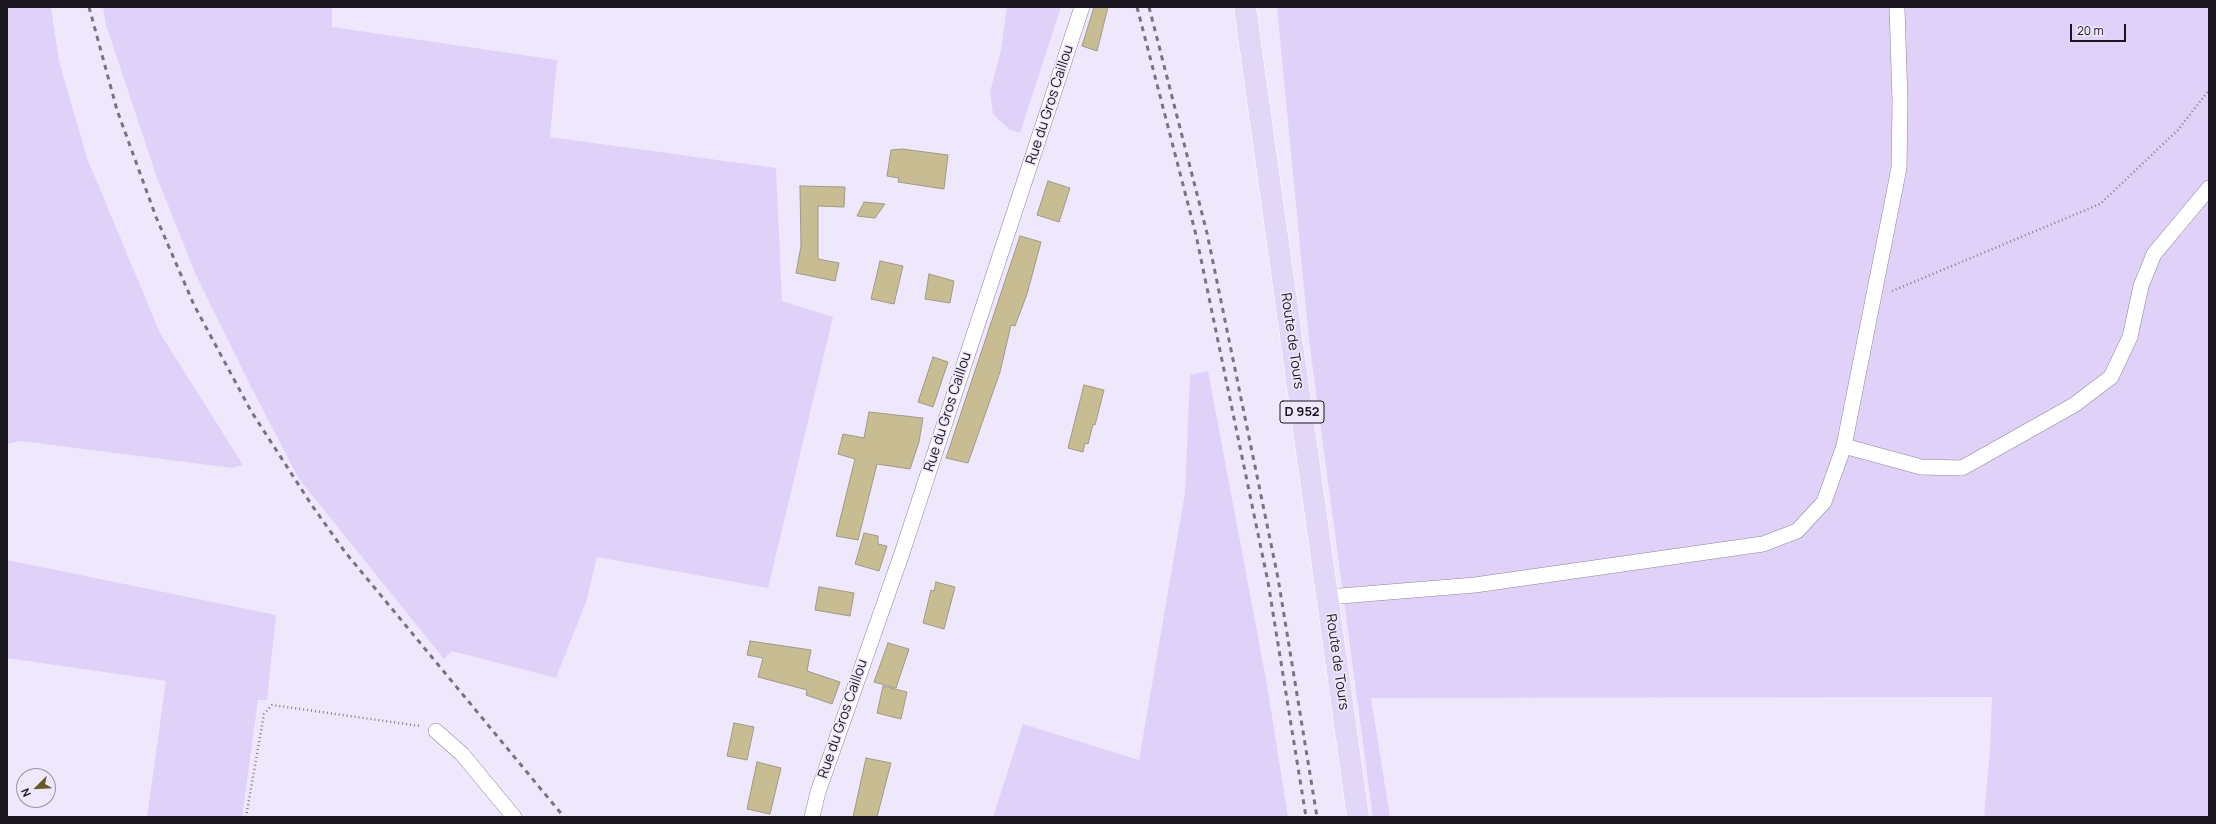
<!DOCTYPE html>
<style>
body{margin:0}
#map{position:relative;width:2216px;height:824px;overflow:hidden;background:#efe8fc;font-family:Manrope,sans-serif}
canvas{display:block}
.frame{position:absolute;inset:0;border:8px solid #19161d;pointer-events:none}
.north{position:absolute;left:16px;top:768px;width:40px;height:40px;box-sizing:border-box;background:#efe8fc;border:1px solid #9994a3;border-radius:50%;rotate:246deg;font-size:11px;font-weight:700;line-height:16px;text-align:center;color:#19161d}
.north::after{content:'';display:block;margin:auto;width:14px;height:18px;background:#685a27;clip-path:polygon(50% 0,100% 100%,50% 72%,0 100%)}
.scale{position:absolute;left:2070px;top:24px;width:56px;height:18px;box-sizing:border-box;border:2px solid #19161d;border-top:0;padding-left:5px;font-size:12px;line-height:14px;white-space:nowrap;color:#19161d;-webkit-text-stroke:3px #efe8fc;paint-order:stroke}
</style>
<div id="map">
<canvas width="2216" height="824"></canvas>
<div class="frame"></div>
<div class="north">N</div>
<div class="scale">20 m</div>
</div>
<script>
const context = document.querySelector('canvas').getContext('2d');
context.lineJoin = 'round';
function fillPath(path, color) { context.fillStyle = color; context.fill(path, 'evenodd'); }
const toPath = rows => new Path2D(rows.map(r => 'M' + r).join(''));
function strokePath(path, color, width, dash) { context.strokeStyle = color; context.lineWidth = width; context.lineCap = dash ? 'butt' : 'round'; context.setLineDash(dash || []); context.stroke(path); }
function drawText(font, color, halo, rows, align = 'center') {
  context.font = font + ' Manrope,sans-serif'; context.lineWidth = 3.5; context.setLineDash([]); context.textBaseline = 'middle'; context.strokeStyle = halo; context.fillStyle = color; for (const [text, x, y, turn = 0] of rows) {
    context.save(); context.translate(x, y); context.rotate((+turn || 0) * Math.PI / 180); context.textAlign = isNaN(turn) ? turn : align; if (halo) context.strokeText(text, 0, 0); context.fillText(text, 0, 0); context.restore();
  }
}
const green = toPath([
 [7,7,51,7,59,61,87,158,160,333,243,465,232,468,21,441,7,444],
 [103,7,332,7,332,27,557,60,550,137,776,168,782,301,833,317,768,588,597,557,586,602,556,678,452,651,444,659,299,479,250,385,196,275,156,175,106,25],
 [1007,7,1061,7,1020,133,1010,130,993,114,990,92,1001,50],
 [1277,7,2209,7,2209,817,1984,817,1990,750,1992,697,1371,698,1390,817,1373,817,1309,340],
 [1208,371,1267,685,1288,817,993,817,1023,724,1139,760,1185,493,1190,375],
 [7,560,276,615,267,700,258,700,242,817,147,817,166,681,7,658]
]);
const building = toPath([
 [1094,7,1108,7,1097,51,1082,46,1094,7],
 [902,149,948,155,944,189,898,182,899,178,887,176,891,150,902,149],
 [1048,181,1070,188,1059,222,1037,215,1048,181],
 [800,186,845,187,844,207,818,206,818,259,839,263,835,281,796,273,801,246,800,186],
 [864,202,885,204,875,218,857,216,864,202],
 [1020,236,1041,242,1027,294,1015,326,1011,325,1000,372,968,463,946,458,1020,236],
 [880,261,903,266,894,304,871,299,880,261],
 [929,274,954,281,950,303,925,299,929,274],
 [933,357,948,362,933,407,918,402,933,357],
 [1084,385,1104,390,1095,425,1093,424,1088,444,1085,443,1083,452,1068,448,1084,385],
 [869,412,923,418,919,442,910,469,877,464,858,540,836,536,855,459,838,454,843,434,864,438,869,412],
 [864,533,878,536,878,544,887,546,879,571,855,564,864,533],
 [936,582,955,587,944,629,923,623,931,590,934,591,936,582],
 [819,587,854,593,850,616,815,610,819,587],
 [750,641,811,650,807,671,840,682,832,704,806,695,807,690,758,677,763,658,747,655,750,641],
 [888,643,909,649,896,688,874,682,888,643],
 [883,686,907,692,901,719,877,713,883,686],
 [734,723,754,727,747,760,727,756,734,723],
 [866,758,891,763,877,817,853,817,866,758],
 [757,762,781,768,770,814,747,809,757,762]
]);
const path = toPath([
 [1892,291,2100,204,2178,130,2209,90],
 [246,817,264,714,272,705,420,726]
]);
const street = toPath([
 [1844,446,1921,467,1962,468,2074,405,2111,377,2130,337,2141,286,2154,254,2209,188],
 [1328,597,1475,585,1763,544,1797,531,1824,502,1844,446,1899,168,1900,102,1897,7],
 [436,731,462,754,514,817],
 [812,817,818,792,901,556,1082,7]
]);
const primary = toPath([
 [1245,7,1358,817]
]);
const rail = toPath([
 [89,7,117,110,156,217,194,305,251,411,311,504,345,552,564,817],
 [1137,7,1196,235,1268,582,1306,817],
 [1149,7,1207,233,1278,578,1317,817]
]);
const shields = [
 [1302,412,44]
];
const shieldNames = [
 ["D 952",1302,412]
];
const streetNames = [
 ["Rue du Gros Caillou",1050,105,-72],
 ["Route de Tours",1292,341,82],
 ["Rue du Gros Caillou",948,412,-72],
 ["Route de Tours",1337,662,82],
 ["Rue du Gros Caillou",843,719,-71]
];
fillPath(green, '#e0d1f9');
fillPath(building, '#c8bc92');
strokePath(building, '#9f9a87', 1);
strokePath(street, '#8d8799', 16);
strokePath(primary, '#fff', 23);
strokePath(path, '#85808e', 2.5, [1, 3]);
strokePath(street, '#fff', 15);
strokePath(primary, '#e3d7f7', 22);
strokePath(rail, '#787380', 3, [5, 5]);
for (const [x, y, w] of shields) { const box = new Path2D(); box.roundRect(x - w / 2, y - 11, w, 22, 3); context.fillStyle = '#efe8fc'; context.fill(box); strokePath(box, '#19161d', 1); }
drawText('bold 13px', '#19161d', null, shieldNames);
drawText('14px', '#19161d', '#efe8fc', streetNames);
</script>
